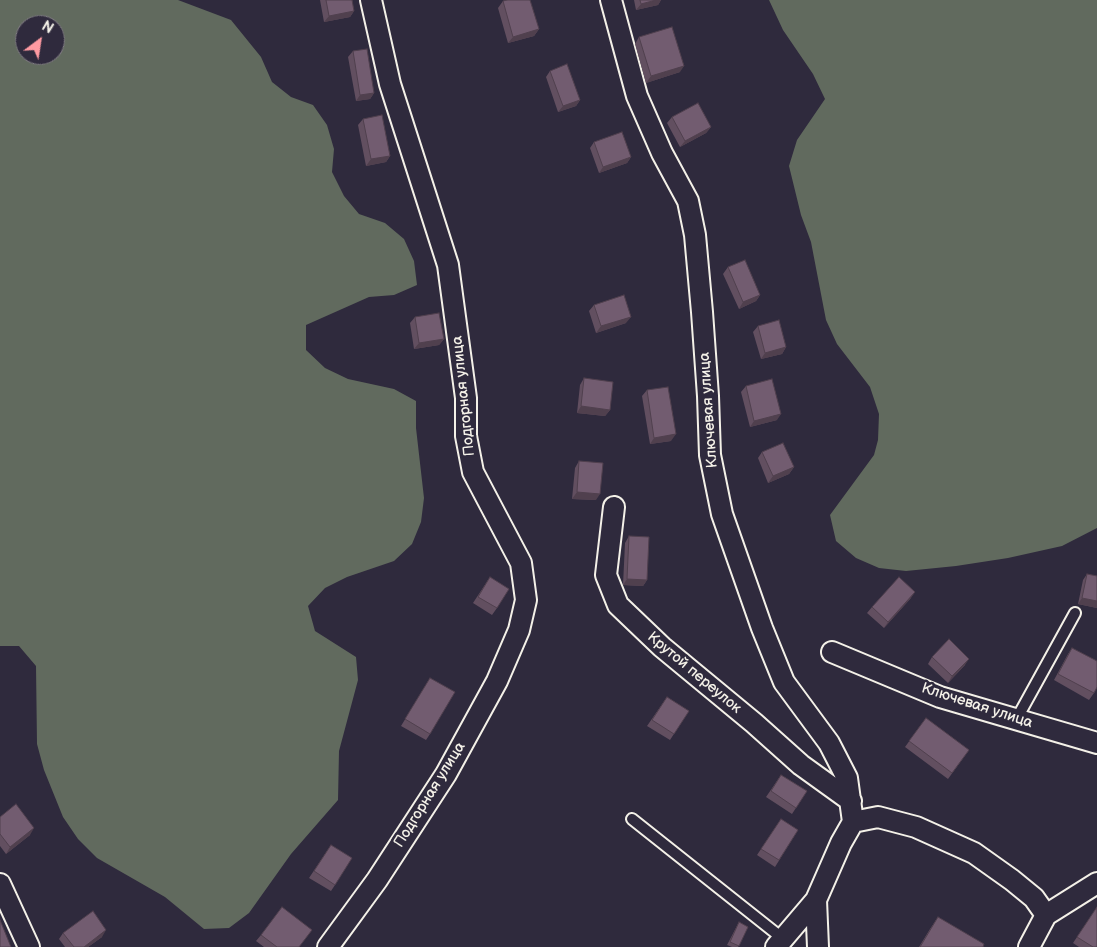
<!DOCTYPE html>
<meta charset="utf-8">
<style>
body{margin:0}
#map{position:relative;width:1097px;height:947px;overflow:hidden;background:#2f2a3d;font-family:"Balsamiq Sans",sans-serif}
canvas{display:block}
.north{position:absolute;left:15px;top:15px;width:50px;height:50px;box-sizing:border-box;background:#2f2a3d;border:1px solid #7e7a81;border-radius:50%;rotate:31deg;font-size:14px;font-weight:700;line-height:20px;text-align:center;color:#f4f1e8}
.north::after{content:'';display:block;margin:auto;width:18px;height:22px;background:#ff9aa2;clip-path:polygon(50% 0,100% 100%,50% 72%,0 100%)}
</style>
<div id="map">
<canvas width="1097" height="947"></canvas>
<div class="north">N</div>
</div>
<script>
const context = document.querySelector('canvas').getContext('2d');
context.lineJoin = 'round';
function fillPath(path, color) { context.fillStyle = color; context.fill(path, 'evenodd'); }
const toPath = rows => new Path2D(rows.map(r => 'M' + r).join(''));
function strokePath(path, color, width, dash) { context.strokeStyle = color; context.lineWidth = width; context.lineCap = dash ? 'butt' : 'round'; context.setLineDash(dash || []); context.stroke(path); }
function drawText(font, color, halo, rows, align = 'center') {
  context.font = font + ' "Balsamiq Sans",sans-serif'; context.lineWidth = 5; context.setLineDash([]); context.textBaseline = 'middle'; context.strokeStyle = halo; context.fillStyle = color; for (const [text, x, y, turn = 0] of rows) {
    context.save(); context.translate(x, y); context.rotate((+turn || 0) * Math.PI / 180); context.textAlign = isNaN(turn) ? turn : align; if (halo) context.strokeText(text, 0, 0); context.fillText(text, 0, 0); context.restore();
  }
}
const green = toPath([
 [0,0,178,0,231,20,261,57,272,82,291,97,313,105,327,125,334,149,332,172,344,196,359,214,385,223,404,239,414,261,417,285,394,295,369,297,306,325,306,350,325,368,348,379,394,389,416,401,416,428,424,498,421,522,412,544,394,561,347,577,325,588,308,606,315,631,356,657,358,680,339,751,338,800,291,854,249,913,229,928,204,929,165,897,97,858,78,839,63,817,44,770,37,744,36,666,19,646,0,646],
 [25,25,55,25,55,55,25,55],
 [769,0,1097,0,1097,528,1062,546,1008,558,956,566,906,571,879,568,856,558,836,541,830,515,874,455,878,440,879,414,870,387,837,344,826,320,811,242,801,215,789,166,797,140,825,99,813,74,783,30]
]);
const lane = toPath([
 [1016,720,1075,613],
 [632,819,782,938]
]);
const street = toPath([
 [611,0,637,96,662,153,688,201,695,235,702,312,708,396,710,455,722,514,762,628,784,682,829,743,847,778,853,822,841,843,816,900,818,947],
 [614,507,606,575,618,605,662,647,754,723,801,765,851,801],
 [832,652,940,697,1097,743],
 [853,822,878,817,916,827,974,853,1012,880,1034,898,1046,915],
 [0,884,29,947],
 [328,947,377,880,446,774,497,681,519,630,526,600,521,563,473,472,466,436,466,398,448,265,390,84,371,0],
 [776,947,816,900],
 [1029,947,1046,915,1097,883]
]);
const wall = toPath([
 [320,0,352,0,354,11,350,17,324,22],
 [634,0,661,0,658,5,636,10],
 [503,1,539,29,534,36,508,43,498,8],
 [639,37,680,72,646,83,635,44],
 [353,51,374,93,370,99,356,101,348,57],
 [550,71,580,100,576,106,558,112,546,77],
 [672,117,711,127,706,133,680,147,667,123],
 [363,119,390,156,386,162,366,166,358,125],
 [594,142,631,157,627,163,599,173,590,148],
 [728,267,760,295,756,301,739,309,723,274],
 [594,305,626,323,596,333,589,311],
 [415,317,444,339,439,345,414,349,410,323],
 [758,326,786,347,782,354,761,359,753,332],
 [584,378,610,410,605,416,577,413,580,385],
 [746,386,777,420,750,427,741,392],
 [647,390,671,441,650,444,642,396],
 [762,452,794,467,789,474,768,483,758,458],
 [579,461,596,500,572,499,575,468],
 [629,536,647,580,643,586,623,585,625,543],
 [1087,574,1097,576,1097,608,1078,604,1083,580],
 [490,577,497,608,492,615,473,603],
 [911,598,884,628,867,613,872,607],
 [1072,648,1094,693,1089,700,1054,680,1068,654],
 [932,657,965,665,948,683,928,664],
 [430,678,430,734,426,740,401,726],
 [667,697,689,711,670,740,647,726],
 [926,718,969,750,948,779,905,747],
 [781,775,807,791,792,814,766,797],
 [0,817,30,835,6,854,0,846],
 [781,819,798,830,775,867,757,855],
 [331,845,335,885,331,891,309,878],
 [1097,907,1097,947,1079,947,1073,943],
 [938,917,983,947,919,947,930,929],
 [739,922,748,927,738,947,732,947,727,945],
 [63,933,102,937,88,947,65,947,59,939],
 [261,935,300,947,264,947,256,941]
]);
const shadedWall = toPath([
 [656,0,661,0,658,5,636,10,641,4],
 [354,11,350,17,324,22,329,16],
 [539,29,534,36,508,43,513,37],
 [684,66,680,72,646,83,651,76],
 [374,93,370,99,356,101,360,95],
 [580,100,576,106,558,112,563,106],
 [711,127,706,133,680,147,685,141],
 [390,156,386,162,366,166,371,159],
 [631,157,627,163,599,173,603,167],
 [760,295,756,301,739,309,743,302],
 [631,317,626,323,596,333,601,326],
 [444,339,439,345,414,349,419,343],
 [786,347,782,354,761,359,765,353],
 [581,406,610,410,605,416,577,413],
 [781,414,777,420,750,427,754,421],
 [676,434,671,441,650,444,654,438],
 [794,467,789,474,768,483,773,476],
 [577,492,600,494,596,500,572,499],
 [627,579,647,580,643,586,623,585],
 [915,592,911,598,884,628,888,622],
 [1082,598,1097,601,1097,608,1078,604],
 [969,659,965,665,948,683,952,676],
 [34,828,30,835,6,854,10,847],
 [106,930,102,937,88,947,84,947]
]);
const building = toPath([
 [326,0,352,0,354,11,329,16,326,0],
 [507,0,530,0,539,29,513,37,503,1,507,0],
 [640,0,656,0,641,4,640,0],
 [672,27,684,66,651,76,639,37,672,27],
 [367,49,374,93,360,95,353,51,367,49],
 [567,64,580,100,563,106,550,71,567,64],
 [698,103,711,127,685,141,672,117,698,103],
 [382,115,390,156,371,159,363,119,382,115],
 [622,132,631,157,603,167,594,142,622,132],
 [745,260,760,295,743,302,728,267,745,260],
 [624,295,631,317,601,326,594,305,624,295],
 [439,313,444,339,419,343,415,317,439,313],
 [779,320,786,347,765,353,758,326,779,320],
 [584,378,613,382,610,410,581,406,584,378],
 [772,379,781,414,754,421,746,386,772,379],
 [668,387,676,434,654,438,647,390,668,387],
 [783,443,794,467,773,476,762,452,783,443],
 [579,461,603,463,600,494,577,492,579,461],
 [629,536,649,537,647,580,627,579,629,536],
 [1087,574,1097,576,1097,601,1082,598,1087,574],
 [490,577,509,589,497,608,478,597,490,577],
 [899,577,915,592,888,622,872,607,899,577],
 [949,639,969,659,952,676,932,657,949,639],
 [1072,648,1097,661,1097,687,1094,693,1058,674,1072,648],
 [430,678,455,692,430,734,405,719,430,678],
 [667,697,689,711,674,734,652,720,667,697],
 [926,718,969,750,952,773,909,741,926,718],
 [781,775,807,791,796,808,771,791,781,775],
 [16,804,34,828,10,847,0,834,0,817,16,804],
 [781,819,798,830,779,860,761,849,781,819],
 [331,845,352,858,335,885,314,871,331,845],
 [282,907,312,930,299,947,277,947,261,935,282,907],
 [1097,907,1097,947,1093,947,1077,937,1097,907],
 [93,911,106,930,84,947,74,947,63,933,93,911],
 [938,917,984,944,983,947,920,947,938,917],
 [0,920,11,947,0,947,0,920],
 [739,922,748,927,739,946,730,942,739,922]
]);
const streetNames = [
 ["Подгорная улица",464,396,-96],
 ["Ключевая улица",709,410,-94],
 ["Крутой переулок",694,673,40],
 ["Ключевая улица",977,706,18],
 ["Подгорная улица",430,795,-58]
];
fillPath(green, '#616a5e');
strokePath(lane, '#f4f1e8', 14);
strokePath(street, '#f4f1e8', 24);
strokePath(lane, '#2f2a3d', 10);
strokePath(street, '#2f2a3d', 20);
fillPath(wall, '#624f60');
fillPath(shadedWall, '#50404e');
fillPath(building, '#725c70');
strokePath(building, '#50404e', 1);
drawText('15px', '#f4f1e8', '#2f2a3d', streetNames);
</script>
